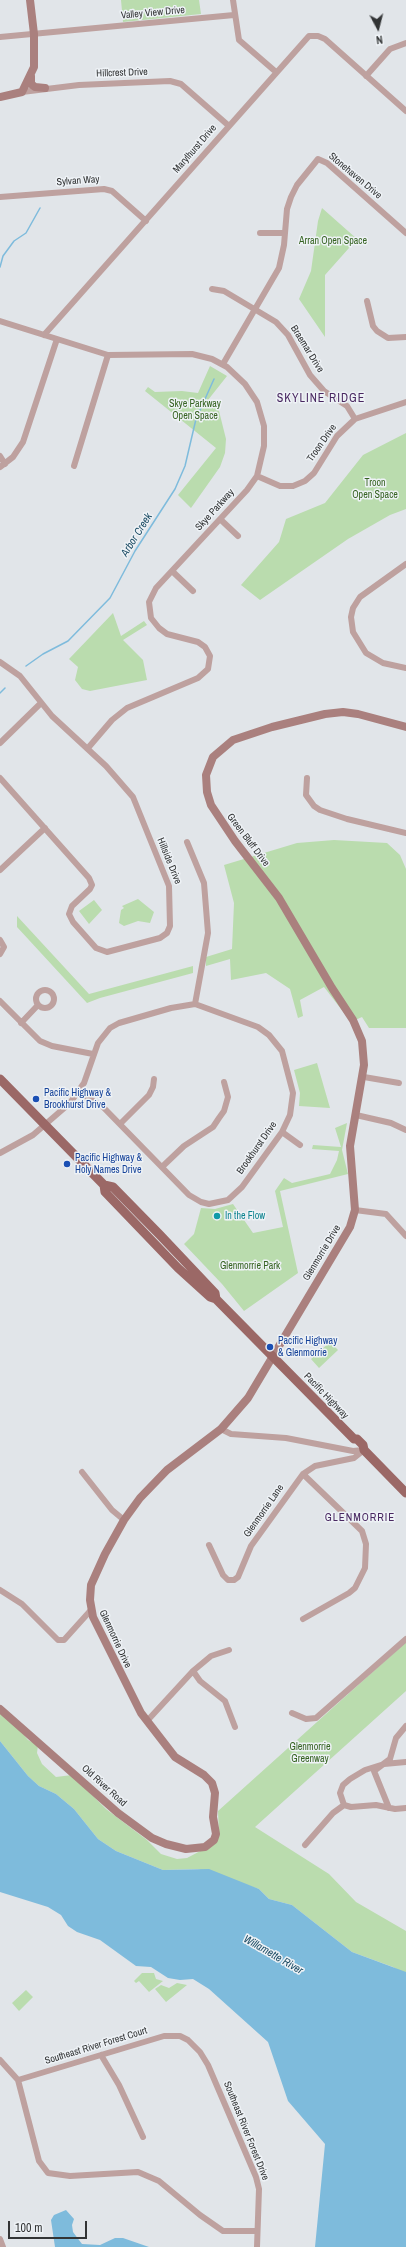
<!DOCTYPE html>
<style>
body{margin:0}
#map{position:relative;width:406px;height:2247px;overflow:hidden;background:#e1e5e9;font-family:"Archivo Narrow",sans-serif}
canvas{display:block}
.north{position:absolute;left:358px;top:8px;width:40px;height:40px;-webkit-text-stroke:3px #eef2f6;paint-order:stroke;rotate:173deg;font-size:11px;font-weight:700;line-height:16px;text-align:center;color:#323435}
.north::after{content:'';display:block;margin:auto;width:14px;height:18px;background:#323435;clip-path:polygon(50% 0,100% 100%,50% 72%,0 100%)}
.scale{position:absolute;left:8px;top:2221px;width:79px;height:18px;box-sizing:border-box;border:2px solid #323435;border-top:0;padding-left:5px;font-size:12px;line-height:14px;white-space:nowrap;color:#323435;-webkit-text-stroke:3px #eef2f6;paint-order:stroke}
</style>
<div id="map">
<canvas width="406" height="2247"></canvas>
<div class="north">N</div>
<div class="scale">100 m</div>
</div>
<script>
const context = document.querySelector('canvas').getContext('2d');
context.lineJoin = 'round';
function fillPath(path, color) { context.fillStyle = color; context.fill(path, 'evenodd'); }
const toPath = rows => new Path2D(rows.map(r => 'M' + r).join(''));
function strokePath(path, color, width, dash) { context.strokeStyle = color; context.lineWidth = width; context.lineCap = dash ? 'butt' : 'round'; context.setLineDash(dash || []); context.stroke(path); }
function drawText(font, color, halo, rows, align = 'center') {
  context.font = font + ' "Archivo Narrow",sans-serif'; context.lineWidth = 3; context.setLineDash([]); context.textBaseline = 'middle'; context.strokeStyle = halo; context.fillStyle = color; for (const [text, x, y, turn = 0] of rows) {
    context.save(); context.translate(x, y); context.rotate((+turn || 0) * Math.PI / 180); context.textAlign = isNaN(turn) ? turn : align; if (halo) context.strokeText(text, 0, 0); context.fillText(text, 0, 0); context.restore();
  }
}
const green = toPath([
 [121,0,199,0,201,14,123,22],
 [322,208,357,239,325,275,325,337,299,299,311,271,318,221],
 [210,366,227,376,208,400,219,411,226,439,225,453,220,467,191,508,178,495,216,448,145,391,148,387,155,392,182,391,198,393],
 [406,433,406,509,390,515,348,539,260,600,241,585,279,542,286,519,325,503,363,455],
 [113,613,121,636,144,621,147,625,123,640,143,660,147,680,90,691,82,689,75,680,78,667,69,659],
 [334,840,387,843,400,855,406,869,406,1028,369,1028,362,1017,351,1022,324,987,300,1000,303,1016,298,1018,290,989,266,973,231,980,230,959,206,966,206,957,232,949,234,903,224,865,297,843],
 [138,899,154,912,150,923,138,921,124,926,119,923,121,910,124,908,122,906],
 [94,900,102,910,89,924,79,911],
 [17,916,89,994,193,966,193,973,100,998,87,1003,17,927],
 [317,1063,330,1108,299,1106,300,1093,294,1070],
 [347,1123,342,1150,348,1174,280,1191,298,1273,244,1311,222,1284,184,1244,194,1234,201,1208,215,1209,233,1204,253,1233,283,1227,275,1191,284,1178,292,1183,330,1174,337,1160,339,1151,312,1149,313,1145,341,1147,335,1128],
 [330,1342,338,1350,319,1368,311,1359],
 [406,1642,406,1691,255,1827,329,1874,356,1902,406,1931,406,1975,393,1967,352,1952,292,1905,269,1899,259,1889,198,1869,163,1870,116,1851,98,1839,74,1809,56,1794,39,1786,28,1776,0,1741,0,1712,18,1728,28,1740,38,1745,37,1753,42,1764,56,1777,72,1775,106,1809,147,1840,161,1854,177,1859,187,1858,204,1849,219,1834,218,1811],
 [142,1973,154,1973,156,1979,163,1981,149,1992,139,1981,136,1983,134,1981],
 [177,1983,187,1985,166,2002,155,1989,161,1985,169,1988],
 [26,1990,33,1997,19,2011,12,2003]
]);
const water = toPath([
 [0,1741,28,1776,39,1786,56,1794,74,1809,98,1839,116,1851,163,1870,209,1869,259,1889,269,1899,292,1905,352,1952,406,1972,406,2247,315,2247,325,2144,288,2101,268,2042,209,1989,193,1979,180,1980,168,1978,151,1967,136,1966,100,1940,77,1932,68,1926,61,1915,48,1907,0,1892],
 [66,2210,74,2219,72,2225,73,2232,82,2244,100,2245,115,2238,123,2238,149,2247,55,2247,51,2220,54,2215]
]);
const stream = toPath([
 [0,267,3,256,14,241,26,233,40,208],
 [26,666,43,654,68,641,110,598,135,551,175,489,185,466,196,419,214,379],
 [0,693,5,688]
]);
const street = toPath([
 [233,0,239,40,276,72],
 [0,37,234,15],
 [366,76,390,49,406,43],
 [22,92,79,85,170,81,181,84,229,126],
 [0,197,104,189,112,191,146,221],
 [260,233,284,233],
 [212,289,224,291,276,322,288,335,310,375,324,391,347,406,355,419],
 [367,301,373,326,377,331,388,338,406,337],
 [0,321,108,355,192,354,212,359,227,367,245,384,257,402,264,426,264,446,257,476,247,490,156,588,149,602,151,618,159,628,167,634,198,642,205,647,210,656,208,669,198,678,127,708,112,720,88,748],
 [44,335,309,36,318,36,325,39,406,111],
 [223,364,279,268,284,245,287,209,291,197,297,185,318,159,327,163,406,233],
 [0,456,5,464],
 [74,466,108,355],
 [0,467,13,457,23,442,57,339],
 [257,476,280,486,293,486,305,481,314,473,337,436,355,419,406,402],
 [220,519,238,536],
 [406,564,360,597,353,608,351,617,353,632,366,653,383,663,406,668],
 [172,571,193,591],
 [0,662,20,676,52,716,106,766,133,797,169,886,170,926,167,933,160,938,107,952,96,948,73,922,69,914,72,906,90,889,92,885,89,878,0,778],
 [0,743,41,703],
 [307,778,306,795,314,806,320,810,347,819,406,833],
 [187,842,204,883,208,933,195,1004],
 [0,870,45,828],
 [0,940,4,947,0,954],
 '36 999a9 9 0 1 1 18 0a9 9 0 1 1-18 0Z',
 [0,1001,40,1041,52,1046,93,1054],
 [21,1023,38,1005],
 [364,1077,399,1083],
 [356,1115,391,1123,406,1130],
 [120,1124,149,1095,153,1087,154,1079],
 [282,1132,300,1145],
 [0,1153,33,1135,70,1103,84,1083,98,1043,110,1028,119,1023,171,1008,195,1004,258,1027,269,1035,282,1051,293,1093,290,1115,282,1132,242,1187,228,1200,209,1204,201,1202,189,1195,103,1107,79,1092],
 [163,1166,184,1146,213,1127,219,1118,224,1111,228,1097,224,1082],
 [355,1210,386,1214,406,1236],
 [221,1429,231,1434,286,1438,353,1451,363,1450],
 [82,1472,112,1510,124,1520],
 [303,1474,362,1531,366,1544,365,1568,355,1588,349,1593,303,1619],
 [209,1545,223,1575,228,1580,234,1580,238,1577,251,1546,303,1474,315,1466,354,1458,364,1450],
 [0,1590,22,1604,58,1640,64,1640,91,1610],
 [193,1671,200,1681,225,1701,235,1727],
 [292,1713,306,1719,316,1718,406,1639],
 [147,1721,193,1671,211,1656,229,1650],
 [406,1762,384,1764,365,1770,350,1779,343,1785,340,1793,344,1805,351,1807,376,1805,395,1809,406,1808],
 [389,1808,374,1771,390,1759,396,1738,406,1726],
 [305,1845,333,1813,344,1805],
 [101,2055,119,2085,143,2137],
 [0,2060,18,2080,39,2161,48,2173,70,2176,138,2172,159,2181,200,2215,223,2231,257,2231],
 [18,2080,164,2036,180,2036,188,2040,200,2052,208,2065,256,2177,259,2189,257,2247],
 [0,2239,3,2247]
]);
const secondary = toPath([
 [31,76,31,84,35,87,45,88],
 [0,97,22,92,34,67,34,34,30,0],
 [0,1709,118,1813,152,1838,166,1844,186,1849,205,1847,214,1840,216,1834,213,1817,215,1793,212,1783,204,1775,175,1757,141,1713,93,1617,90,1600,91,1585,105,1554,124,1520,140,1498,167,1470,221,1429,248,1398,350,1227,355,1210,350,1146,364,1065,362,1041,353,1020,332,988,279,898,235,841,211,805,207,792,206,775,213,757,233,740,272,727,325,714,343,712,358,714,406,727]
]);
const primary = toPath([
 [0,1079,104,1185,113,1187,160,1235,215,1293,216,1299,354,1439,357,1439,363,1445,364,1450,406,1493],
 [104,1185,105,1192,178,1268,210,1297,216,1299]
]);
const markers = [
 [36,1099,4,"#1a4fb4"],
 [67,1164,4,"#1a4fb4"],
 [217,1216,4,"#0f9aa8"],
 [270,1347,4,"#1a4fb4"]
];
const streetNames = [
 ["Valley View Drive",153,13,-5],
 ["Hillcrest Drive",122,73,-2],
 ["Marylhurst Drive",195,149,-49],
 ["Stonehaven Drive",355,176,40],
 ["Sylvan Way",78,181,-4],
 ["Braemar Drive",307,349,58],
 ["Troon Drive",322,443,-55],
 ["Skye Parkway",215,510,-48],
 ["Green Bluff Drive",248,840,53],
 ["Hillside Drive",169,861,68],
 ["Brookhurst Drive",257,1148,-55],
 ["Glenmorrie Drive",322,1253,-59],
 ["Pacific Highway",326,1396,46],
 ["Glenmorrie Lane",264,1511,-55],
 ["Glenmorrie Drive",115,1639,65],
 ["Old River Road",104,1786,42],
 ["Southeast River Forest Court",96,2046,-17],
 ["Southeast River Forest Drive",246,2131,68]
];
const parkNames = [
 ["Arran Open Space",333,241],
 ["Skye Parkway",195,404],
 ["Open Space",195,416],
 ["Troon",375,483],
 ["Open Space",375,495],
 ["Glenmorrie Park",250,1266],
 ["Glenmorrie",310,1747],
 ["Greenway",310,1759]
];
const transitNames = [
 ["Pacific Highway &",44,1093],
 ["Brookhurst Drive",44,1105],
 ["Pacific Highway &",75,1158],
 ["Holy Names Drive",75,1170],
 ["Pacific Highway",278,1341],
 ["& Glenmorrie",278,1353]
];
const cultureNames = [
 ["In the Flow",225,1216]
];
const waterNames = [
 ["Arbor Creek",137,535,-58],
 ["Willamette River",273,1955,30]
];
const neighbourhoodNames = [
 ["GLENMORRIE",360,1518]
];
const quarterNames = [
 ["SKYLINE RIDGE",321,399]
];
fillPath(green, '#badcae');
fillPath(water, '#7ebbdc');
strokePath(stream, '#7ebbdc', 1.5);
strokePath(street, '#bea19f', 6);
strokePath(secondary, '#aa807e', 8);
strokePath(primary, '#9b6866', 9);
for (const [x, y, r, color] of markers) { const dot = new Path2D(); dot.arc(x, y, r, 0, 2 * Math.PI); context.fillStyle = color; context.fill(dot); strokePath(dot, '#eef2f6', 1.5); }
drawText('10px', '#323435', '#eef2f6', streetNames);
drawText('10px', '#366322', '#eef2f6', parkNames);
drawText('10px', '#164399', '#eef2f6', transitNames, 'left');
drawText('10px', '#0d838f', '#eef2f6', cultureNames, 'left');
drawText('italic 11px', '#1e4e66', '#eef2f6', waterNames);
context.letterSpacing = '1px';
drawText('11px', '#492861', '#eef2f6', neighbourhoodNames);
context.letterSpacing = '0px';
context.letterSpacing = '1px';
drawText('12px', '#492861', '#eef2f6', quarterNames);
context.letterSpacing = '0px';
</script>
